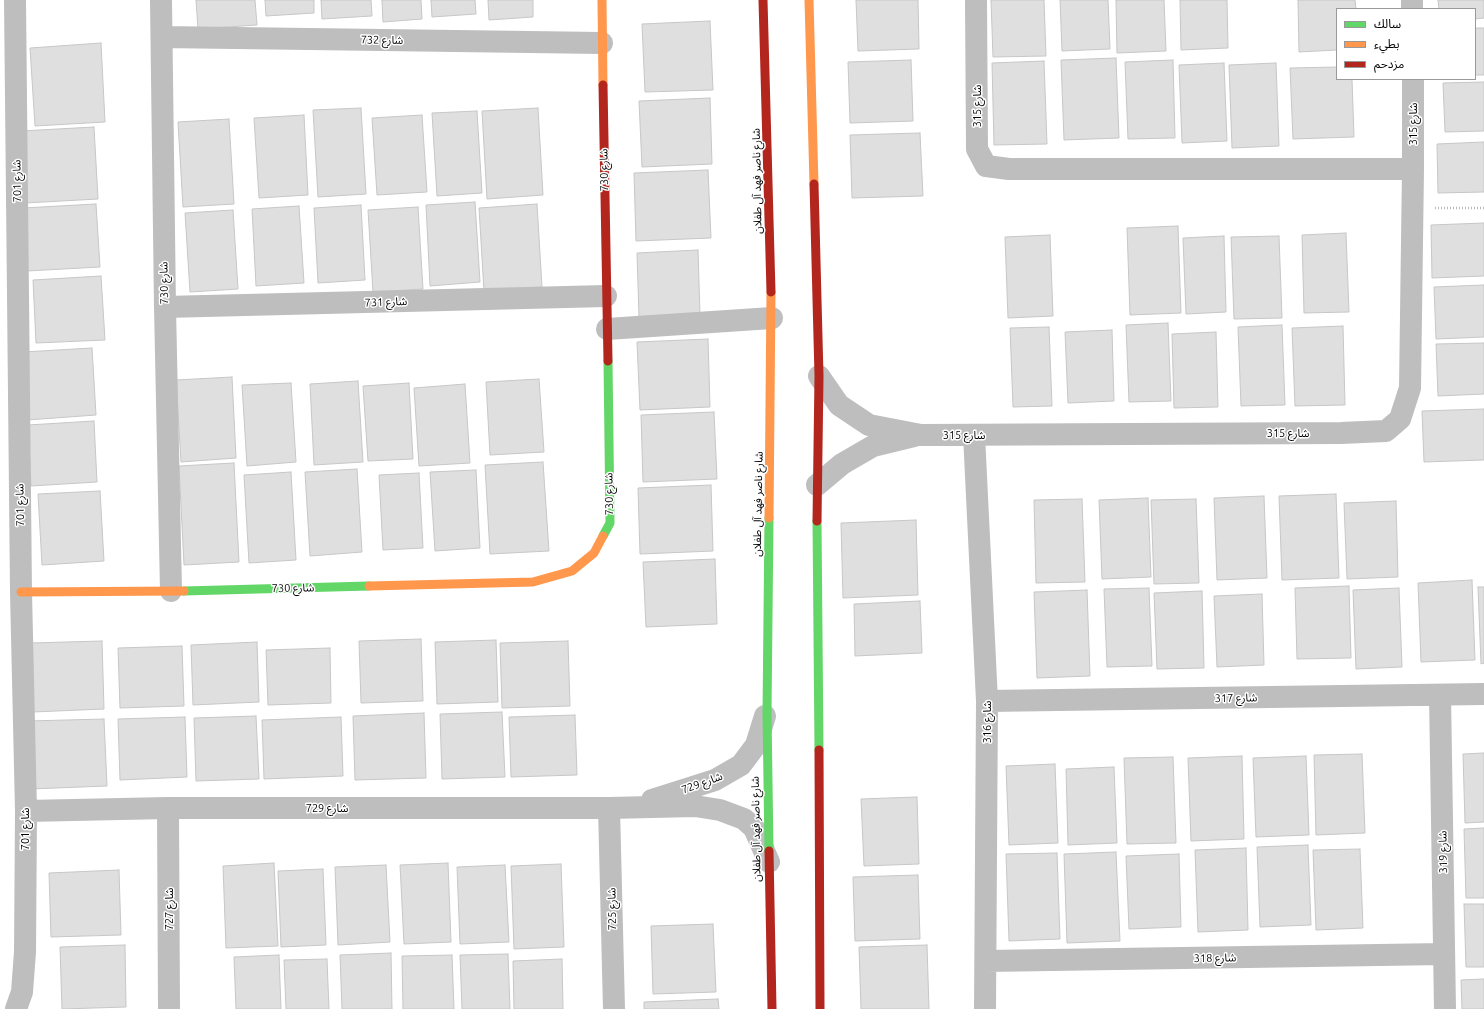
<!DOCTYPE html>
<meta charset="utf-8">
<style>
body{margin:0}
#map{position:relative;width:1484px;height:1009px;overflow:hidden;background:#fff;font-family:Ubuntu,"Noto Sans Arabic",sans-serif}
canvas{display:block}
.legend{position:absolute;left:1336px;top:8px;width:140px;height:72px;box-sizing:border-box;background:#fff;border:1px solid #999;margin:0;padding:5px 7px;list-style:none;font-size:12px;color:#000}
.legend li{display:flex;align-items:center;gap:8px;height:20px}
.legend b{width:20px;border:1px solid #999}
</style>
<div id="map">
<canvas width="1484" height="1009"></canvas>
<ul class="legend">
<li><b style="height:5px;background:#63d668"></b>سالك</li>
<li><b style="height:5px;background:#ff974d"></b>بطيء</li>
<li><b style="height:5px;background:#b3261e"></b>مزدحم</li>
</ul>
</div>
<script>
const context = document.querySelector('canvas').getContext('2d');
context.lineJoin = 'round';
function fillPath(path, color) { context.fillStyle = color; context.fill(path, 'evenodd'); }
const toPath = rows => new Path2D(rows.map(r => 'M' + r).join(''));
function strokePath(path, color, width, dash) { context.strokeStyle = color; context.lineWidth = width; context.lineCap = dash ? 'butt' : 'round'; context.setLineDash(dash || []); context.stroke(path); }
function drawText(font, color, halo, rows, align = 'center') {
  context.font = font + ' Ubuntu,"Noto Sans Arabic",sans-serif'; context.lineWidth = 3; context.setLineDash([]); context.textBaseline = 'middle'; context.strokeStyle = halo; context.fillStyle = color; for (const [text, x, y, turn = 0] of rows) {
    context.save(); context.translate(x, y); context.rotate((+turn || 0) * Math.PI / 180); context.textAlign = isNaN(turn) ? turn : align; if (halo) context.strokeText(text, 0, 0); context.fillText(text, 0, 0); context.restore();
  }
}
const building = toPath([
 [196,0,255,0,257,25,198,29,196,0],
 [265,0,314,0,314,13,266,16,265,0],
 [321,0,371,0,372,16,322,19,321,0],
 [382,0,421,0,422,19,383,22,382,0],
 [431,0,475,0,476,14,432,17,431,0],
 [488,0,533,0,533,17,489,20,488,0],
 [856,0,918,0,919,49,858,51,856,0],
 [991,0,1044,0,1046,56,993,57,991,0],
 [1060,0,1108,0,1110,49,1062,51,1060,0],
 [1116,0,1164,0,1166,51,1117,53,1116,0],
 [1180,0,1227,0,1228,48,1181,50,1180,0],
 [1298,0,1355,0,1356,9,1337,9,1337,50,1299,52,1298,0],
 [1438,0,1484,0,1484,18,1475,19,1475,9,1439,9,1438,0],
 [710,21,713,90,645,92,642,24,710,21],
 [1475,28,1484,28,1484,75,1475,75,1475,28],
 [101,43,105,122,35,126,30,48,101,43],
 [1116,58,1119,138,1064,140,1061,60,1116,58],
 [911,60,913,121,850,123,848,62,911,60],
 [1173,60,1175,138,1128,139,1125,62,1173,60],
 [1044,61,1047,144,994,145,992,63,1044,61],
 [1224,63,1227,141,1182,143,1179,65,1224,63],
 [1276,63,1279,146,1232,148,1229,65,1276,63],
 [1337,67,1337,79,1352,79,1354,137,1293,139,1290,68,1337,67],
 [1484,82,1484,131,1445,132,1443,83,1484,82],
 [710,98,712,164,642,167,639,101,710,98],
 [361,108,366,194,318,197,313,110,361,108],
 [538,108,543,195,487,199,482,111,538,108],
 [477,111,482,193,437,196,432,113,477,111],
 [304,115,308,195,259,198,254,118,304,115],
 [422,115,427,192,377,195,372,118,422,115],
 [229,119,234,204,183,207,178,122,229,119],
 [94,127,98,199,25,203,21,131,94,127],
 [920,133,923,196,852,198,850,135,920,133],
 [1484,142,1484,192,1438,193,1437,144,1484,142],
 [708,170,711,238,636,241,634,173,708,170],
 [475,202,480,282,430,286,426,205,475,202],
 [96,204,100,267,27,271,23,208,96,204],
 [537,204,542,287,484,291,479,208,537,204],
 [361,205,365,280,318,283,314,208,361,205],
 [299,206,304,283,256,286,252,209,299,206],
 [418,207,423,289,373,292,368,210,418,207],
 [233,210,238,289,190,292,185,213,233,210],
 [1484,223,1484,276,1432,278,1431,225,1484,223],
 [1178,226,1181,313,1130,315,1127,228,1178,226],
 [1346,233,1349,312,1304,313,1302,235,1346,233],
 [1050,235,1053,316,1008,318,1005,237,1050,235],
 [1224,236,1226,312,1186,314,1183,238,1224,236],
 [1279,236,1282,318,1234,319,1231,237,1279,236],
 [698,250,700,315,639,317,637,253,698,250],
 [101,276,105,340,36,343,33,280,101,276],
 [1484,285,1484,337,1436,339,1434,287,1484,285],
 [1168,323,1171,401,1129,402,1126,325,1168,323],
 [1282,325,1285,405,1241,406,1238,327,1282,325],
 [1343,326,1345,405,1295,406,1292,328,1343,326],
 [1049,327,1052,406,1013,407,1010,328,1049,327],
 [1112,330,1114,401,1068,403,1065,332,1112,330],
 [1216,332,1218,407,1174,408,1172,334,1216,332],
 [708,339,710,407,640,410,637,342,708,339],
 [1484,343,1484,394,1438,396,1436,344,1484,343],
 [92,348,96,415,27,420,23,352,92,348],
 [232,377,236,458,181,462,176,380,232,377],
 [539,379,544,452,490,455,486,382,539,379],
 [358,381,363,462,314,465,310,384,358,381],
 [291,383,296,462,247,466,242,385,291,383],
 [409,383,413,459,368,461,363,386,409,383],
 [465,384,470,463,419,466,414,388,465,384],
 [1484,409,1484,460,1424,462,1422,411,1484,409],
 [714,412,717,479,643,482,641,415,714,412],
 [94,421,97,482,31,486,28,425,94,421],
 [543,462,549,551,490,554,485,465,543,462],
 [234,463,239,562,184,565,179,466,234,463],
 [357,469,362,552,310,556,305,472,357,469],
 [476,470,480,548,435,551,430,472,476,470],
 [291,472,296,560,249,563,244,475,291,472],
 [419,473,423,548,383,550,379,475,419,473],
 [711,485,713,551,640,554,638,488,711,485],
 [100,491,104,561,42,565,38,494,100,491],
 [1336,494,1339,578,1282,580,1279,496,1336,494],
 [1264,496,1267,578,1217,580,1214,498,1264,496],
 [1148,498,1151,577,1102,579,1099,500,1148,498],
 [1082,499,1085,582,1036,583,1034,500,1082,499],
 [1196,499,1199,583,1154,584,1151,500,1196,499],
 [1396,501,1398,577,1347,579,1344,503,1396,501],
 [916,520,918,595,843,598,841,523,916,520],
 [715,559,717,624,646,627,643,562,715,559],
 [1472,580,1475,660,1421,662,1418,583,1472,580],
 [1349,586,1351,658,1297,659,1295,588,1349,586],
 [1478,587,1484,587,1484,663,1481,664,1478,587],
 [1149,588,1152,666,1107,667,1104,589,1149,588],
 [1399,588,1402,667,1356,669,1353,590,1399,588],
 [1087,590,1090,676,1037,678,1034,592,1087,590],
 [1202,591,1204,668,1157,669,1154,593,1202,591],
 [1262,594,1264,665,1217,667,1214,596,1262,594],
 [920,601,922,653,855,656,854,604,920,601],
 [421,639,423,701,361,703,359,641,421,639],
 [496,640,498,702,437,704,435,642,496,640],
 [102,641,104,709,33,712,31,643,102,641],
 [568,641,570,706,502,708,500,643,568,641],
 [257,642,259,702,193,705,191,645,257,642],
 [182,646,184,706,120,708,118,648,182,646],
 [330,648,331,703,268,705,266,650,330,648],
 [502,712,505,777,442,779,440,714,502,712],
 [424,713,426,778,355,780,353,716,424,713],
 [575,715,577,775,511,777,509,717,575,715],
 [256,716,259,779,196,781,194,718,256,716],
 [185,717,187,777,120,780,118,719,185,717],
 [341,717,343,776,264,779,262,720,341,717],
 [104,719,107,786,30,789,28,721,104,719],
 [1484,753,1484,822,1465,823,1463,754,1484,753],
 [1362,754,1365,833,1316,835,1314,755,1362,754],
 [1242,756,1244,839,1191,841,1188,758,1242,756],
 [1306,756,1309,835,1256,837,1253,758,1306,756],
 [1173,757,1176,843,1127,844,1124,758,1173,757],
 [1055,764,1058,843,1009,845,1006,766,1055,764],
 [1114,767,1117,843,1068,845,1066,769,1114,767],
 [917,797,919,864,864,866,861,799,917,797],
 [1484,828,1484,898,1466,898,1464,829,1484,828],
 [1308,845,1311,925,1260,927,1257,847,1308,845],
 [1246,848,1248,930,1198,932,1195,850,1246,848],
 [1360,849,1363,928,1316,930,1313,850,1360,849],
 [1116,852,1120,941,1067,943,1064,854,1116,852],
 [1057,853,1060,939,1009,941,1006,854,1057,853],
 [1179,854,1181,927,1129,929,1126,856,1179,854],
 [274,863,278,946,226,948,223,866,274,863],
 [448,863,451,942,404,944,400,865,448,863],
 [561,864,564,947,514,949,511,866,561,864],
 [386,865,390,942,338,945,335,867,386,865],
 [505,865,509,942,460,944,457,867,505,865],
 [323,869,326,945,281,947,278,871,323,869],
 [119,870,121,935,51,937,49,873,119,870],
 [918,875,920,939,855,941,853,877,918,875],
 [1464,904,1484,904,1484,967,1466,967,1464,904],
 [713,924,716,992,653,994,651,926,713,924],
 [125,945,126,1007,62,1009,60,947,125,945],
 [927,945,929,1009,861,1009,859,947,927,945],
 [391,953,392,1009,342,1009,340,955,391,953],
 [508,954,510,1009,462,1009,460,955,508,954],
 [279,955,281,1009,236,1009,234,957,279,955],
 [452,955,454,1009,403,1009,402,956,452,955],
 [327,959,329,1009,286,1009,284,960,327,959],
 [562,959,563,1009,514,1009,513,961,562,959],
 [1484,979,1484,1009,1462,1009,1461,980,1484,979],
 [718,999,719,1009,644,1009,644,1002,718,999]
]);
const path = toPath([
 [1435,208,1484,208]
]);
const street = toPath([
 [15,0,21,592,26,811,25,952,22,992,16,1009],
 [161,0,165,307,171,591],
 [976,0,977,149,986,166,1009,169,1413,169],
 [1412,0,1412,9],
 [162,37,602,43],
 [165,307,606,296],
 [607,329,772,318],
 [819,376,839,405,869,425,921,435,1341,433,1386,431,1400,419,1410,388,1413,169,1413,79],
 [974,435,987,701,985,1009],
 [817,485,842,464,873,446,914,436],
 [1440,695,1445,1009],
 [987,701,1484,694],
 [652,800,715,780,741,765,756,745,765,716],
 [168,808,169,1009],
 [609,808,614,1009],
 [26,811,168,808,609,808,695,806,720,810,744,819,754,828,769,862],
 [986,961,1444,954]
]);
const fast = toPath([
 [817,521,819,750],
 [603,536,610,523,608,361],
 [184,591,369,586],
 [769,851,767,713,769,518]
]);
const slow = toPath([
 [602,0,603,85],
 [809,0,814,184],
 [769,518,771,292],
 [369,586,533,582,572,571,594,553,603,536],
 [21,592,184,591]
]);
const jam = toPath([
 [763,0,771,292],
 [603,85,608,361],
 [814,184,819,376,817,521],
 [819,750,820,1009],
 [769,851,772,1009]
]);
const streetNames = [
 ["شارع 732",382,40,1],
 ["شارع 315",977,106,-90],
 ["شارع 315",1413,124,-90],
 ["شارع 730",604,170,-91],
 ["شارع 701",17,181,-91],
 ["شارع ناصر فهد آل طفلان",757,181,-91],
 ["شارع 730",164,283,-91],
 ["شارع 731",386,302,-2],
 ["شارع 315",1288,433],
 ["شارع 315",964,435],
 ["شارع 730",609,494,-91],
 ["شارع ناصر فهد آل طفلان",758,504,-89],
 ["شارع 701",20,505,-91],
 ["شارع 730",293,588,-1],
 ["شارع 317",1236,698,-1],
 ["شارع 316",987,722,-90],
 ["شارع 729",702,783,-20],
 ["شارع 729",327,808],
 ["شارع 701",25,829,-90],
 ["شارع ناصر فهد آل طفلان",756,829,-91],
 ["شارع 319",1443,852,-91],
 ["شارع 727",169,909,-90],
 ["شارع 725",612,909,-91],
 ["شارع 318",1215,958,-1]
];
fillPath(building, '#dfdfdf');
strokePath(building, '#c7c7c7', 1);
strokePath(path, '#b9b9b9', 2.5, [1, 2]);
strokePath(street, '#bebebe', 22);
strokePath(fast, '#63d668', 9);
strokePath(slow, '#ff974d', 9);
strokePath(jam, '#b3261e', 9);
drawText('11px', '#000', '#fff', streetNames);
</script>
